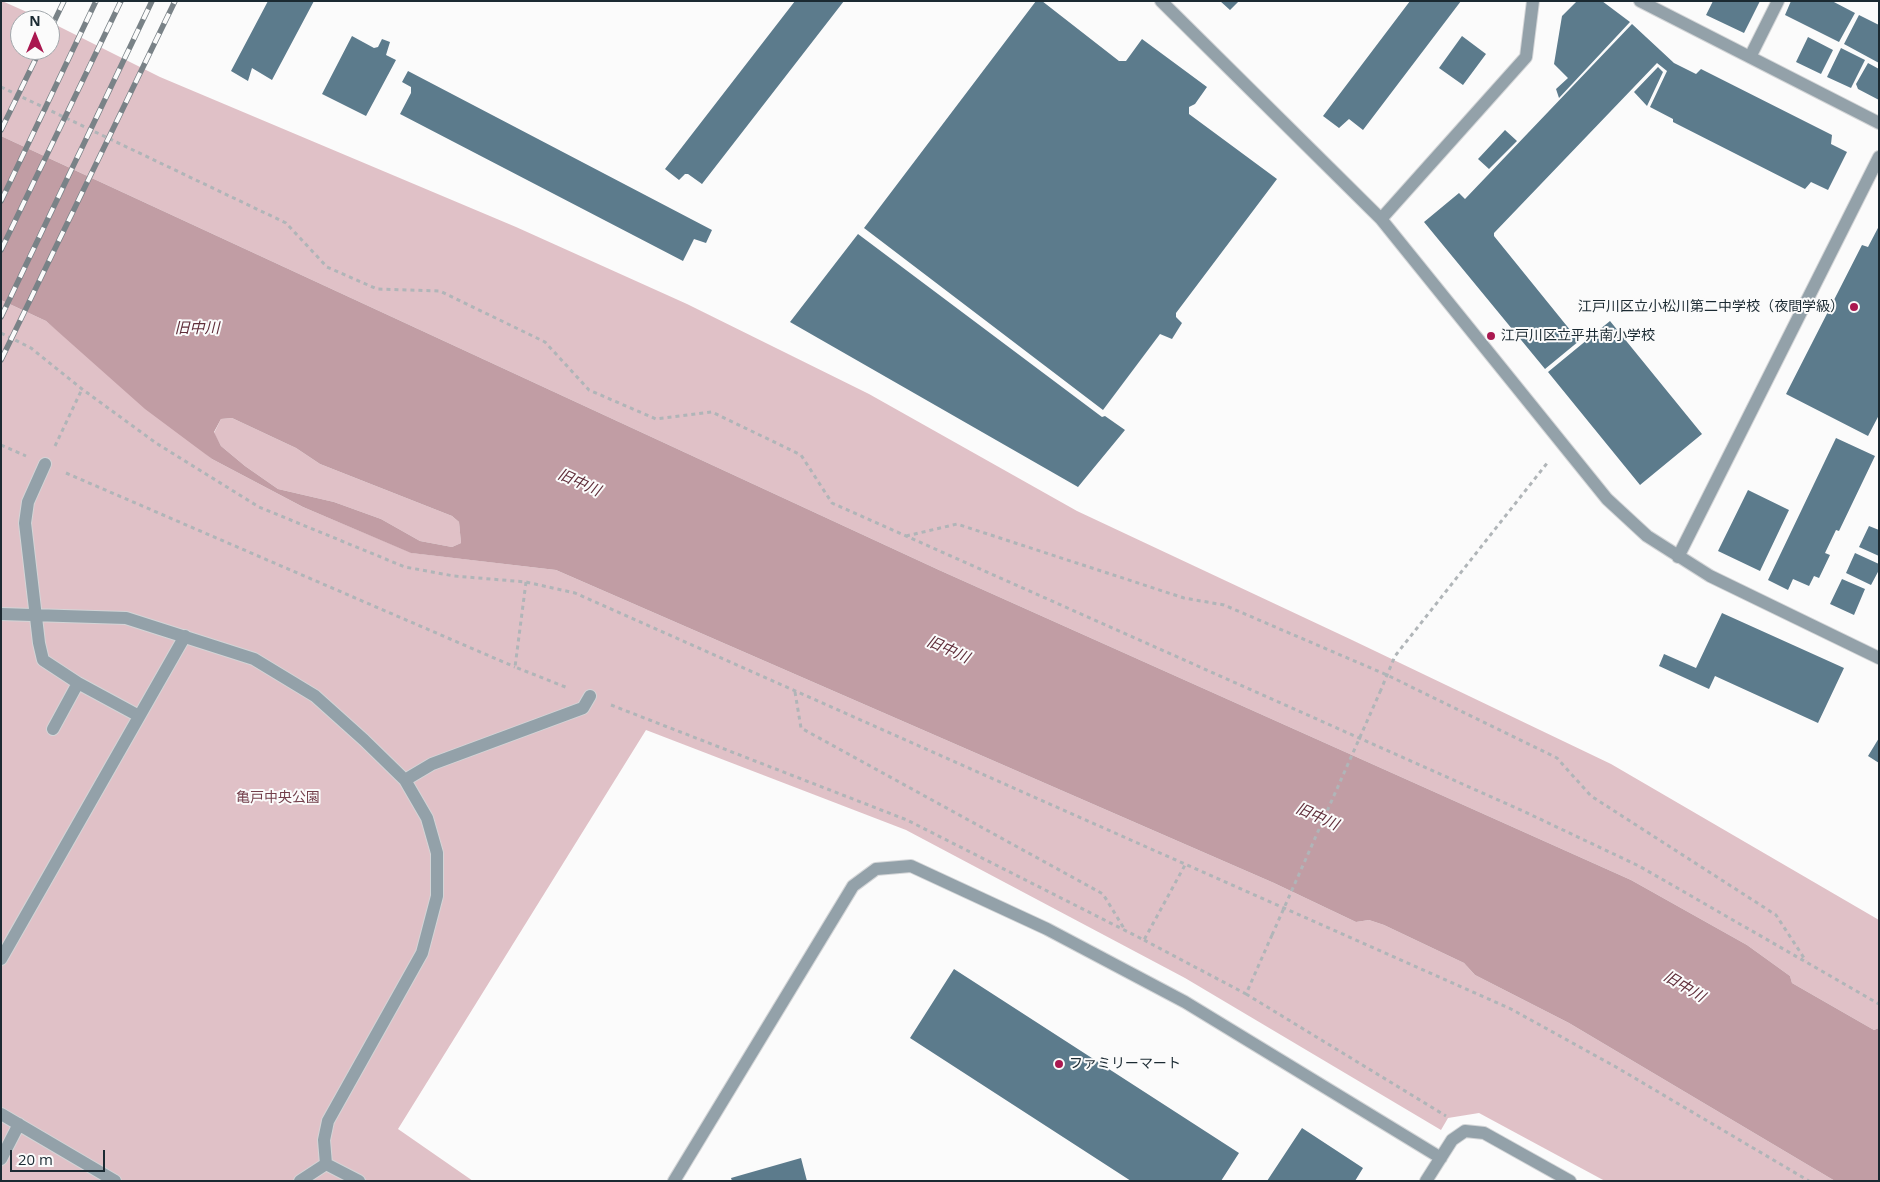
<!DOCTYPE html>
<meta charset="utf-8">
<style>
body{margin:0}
#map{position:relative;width:1880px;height:1182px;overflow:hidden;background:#fbfbfb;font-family:"Open Sans",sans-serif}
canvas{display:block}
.frame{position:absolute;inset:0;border:2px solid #1b2a32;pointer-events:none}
.north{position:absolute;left:10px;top:10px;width:50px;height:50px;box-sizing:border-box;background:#fbfbfb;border:1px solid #a1a7ab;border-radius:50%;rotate:0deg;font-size:14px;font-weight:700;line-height:20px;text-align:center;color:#1b2a32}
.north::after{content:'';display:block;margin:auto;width:18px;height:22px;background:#aa1850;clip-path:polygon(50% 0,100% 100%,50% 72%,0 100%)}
.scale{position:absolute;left:10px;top:1150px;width:95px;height:22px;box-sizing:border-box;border:2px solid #1b2a32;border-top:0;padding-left:6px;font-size:15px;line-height:18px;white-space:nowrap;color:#1b2a32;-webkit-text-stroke:4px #fbfbfb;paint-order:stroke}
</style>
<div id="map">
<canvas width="1880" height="1182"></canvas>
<div class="frame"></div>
<div class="north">N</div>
<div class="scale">20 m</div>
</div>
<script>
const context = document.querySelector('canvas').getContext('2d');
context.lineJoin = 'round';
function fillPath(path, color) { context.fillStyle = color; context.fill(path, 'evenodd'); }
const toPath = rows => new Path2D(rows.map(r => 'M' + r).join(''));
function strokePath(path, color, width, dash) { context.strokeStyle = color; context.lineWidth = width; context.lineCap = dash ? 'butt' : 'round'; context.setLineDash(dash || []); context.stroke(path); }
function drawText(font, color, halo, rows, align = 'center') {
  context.font = font + ' "Open Sans","Noto Sans JP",sans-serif'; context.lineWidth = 4; context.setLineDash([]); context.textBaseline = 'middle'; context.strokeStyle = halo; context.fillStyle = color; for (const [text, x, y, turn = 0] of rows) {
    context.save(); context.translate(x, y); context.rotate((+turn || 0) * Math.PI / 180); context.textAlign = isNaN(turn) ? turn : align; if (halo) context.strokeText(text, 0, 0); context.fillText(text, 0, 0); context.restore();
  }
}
const green = toPath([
 [2,1,45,20,20,20,20,50,50,50,50,22,160,77,516,227,687,304,869,394,1077,511,1352,640,1611,764,1879,920,1879,1028,1874,1030,1792,983,1790,976,1747,945,1631,880,939,570,1,136],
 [1,300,46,321,212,459,303,507,412,553,556,570,1274,883,1356,922,1369,920,1384,925,1464,963,1475,975,1569,1023,1835,1181,1605,1181,1479,1113,1448,1118,1441,1130,1185,978,906,830,646,730,398,1129,473,1181,1,1181],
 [232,418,296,448,320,464,452,516,459,522,461,543,452,547,420,541,381,519,334,502,278,489,245,466,221,446,214,433,221,419]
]);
const water = toPath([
 [1,136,939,570,1631,880,1747,945,1790,976,1792,983,1874,1030,1879,1028,1879,1181,1835,1181,1569,1023,1475,975,1464,963,1384,925,1369,920,1356,922,1274,883,556,570,411,553,303,507,212,459,145,409,46,321,1,300],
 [232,418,296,448,320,464,452,516,459,522,461,543,452,547,420,541,381,519,334,502,278,489,245,466,221,446,214,432,221,419]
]);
const building = toPath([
 [268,1,314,1,272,80,252,68,248,81,231,71],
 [795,1,844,1,702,184,688,174,685,174,679,180,665,169],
 [1036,1,1042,1,1119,61,1126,61,1142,39,1207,87,1195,104,1189,107,1189,114,1277,179,1176,313,1176,317,1182,323,1172,339,1160,334,1103,410,864,228],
 [1220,1,1239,1,1230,10],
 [1410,1,1461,1,1363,130,1349,119,1339,128,1323,116],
 [1577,1,1602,1,1630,22,1559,98,1556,89,1568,78,1554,64,1562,16],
 [1713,1,1760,1,1744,33,1706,15],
 [1791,1,1832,1,1855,13,1839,42,1785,15],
 [1859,15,1879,25,1879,63,1844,44],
 [1632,24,1674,63,1696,74,1701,69,1832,135,1831,144,1847,152,1828,190,1811,182,1805,189,1673,122,1673,119,1650,107,1667,71,1657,63,1494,233,1494,236,1579,341,1545,369,1424,222,1459,193,1465,199],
 [352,36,374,48,378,47,382,39,390,42,386,55,396,60,366,116,322,94],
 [1462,36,1486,54,1463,85,1439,68],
 [1808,37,1833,50,1821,74,1796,62],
 [1841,48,1865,60,1851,88,1827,77],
 [1868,63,1879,69,1879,100,1858,89,1856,84],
 [1658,67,1663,72,1647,106,1634,92],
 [408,71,712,230,706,243,694,239,683,261,400,114,411,93,411,87,402,82],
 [1505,130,1517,141,1489,169,1478,159],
 [1879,226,1879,415,1868,436,1786,394,1862,245,1868,247],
 [858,234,1102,417,1105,416,1125,430,1078,487,790,322],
 [1610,321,1702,434,1640,485,1548,372],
 [1836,438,1875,456,1839,531,1836,530,1825,553,1830,555,1819,578,1814,576,1809,586,1793,579,1788,590,1768,580],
 [1748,490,1789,510,1760,571,1718,551],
 [1869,526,1879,530,1879,556,1859,547],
 [1855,553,1879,564,1879,570,1871,585,1846,573],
 [1842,579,1865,589,1854,615,1830,604],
 [1722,613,1844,668,1818,723,1715,676,1709,689,1659,666,1664,654,1696,668],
 [1879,738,1879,763,1868,756],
 [954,969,1239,1153,1221,1181,1131,1181,910,1038],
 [1302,1128,1363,1168,1355,1181,1267,1181],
 [801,1158,807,1181,732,1181,731,1178]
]);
const path = toPath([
 [1,87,286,223,327,267,377,289,440,291,545,342,589,390,656,419,712,412,801,455,832,503,1523,811,1639,866,1879,1004],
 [1,333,31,348,82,389,156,443,259,507,405,567,454,576,526,582,575,593,1511,1009,1616,1067,1809,1181],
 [1,445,26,456],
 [55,446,82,389],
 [66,473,515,667],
 [906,536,957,524,1184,598,1224,605,1387,675,1557,758,1591,796,1776,915,1806,961],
 [526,582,515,667,568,688],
 [795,692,801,728,1103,894,1125,930],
 [1380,692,1395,656,1548,462],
 [611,705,907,820,1144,940,1185,865],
 [1144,940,1246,994,1272,935],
 [1246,994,1446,1116]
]);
const minor = toPath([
 [1161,1,1381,219,1607,499,1647,536,1710,576,1879,658],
 [1640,1,1879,123],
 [1750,57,1778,1],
 [1381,219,1526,57,1533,1],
 [45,464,28,502,25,523,39,643,43,660,78,683,139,716],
 [1678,557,1879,157],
 [1,614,126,618,254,659,315,696,364,740,405,780,427,818,437,853,437,896,422,953,328,1121,324,1140,326,1164,300,1181],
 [53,729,78,683],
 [405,780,432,764,583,708,590,696],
 [1,959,185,636],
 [1,1114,115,1181],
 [1,1159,19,1124],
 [326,1164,359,1181],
 [674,1181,853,886,876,869,911,866,1047,929,1185,1002,1441,1158],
 [1426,1181,1452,1140,1465,1131,1484,1133,1570,1181]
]);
const rail = toPath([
 [50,30,64,1],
 [1,130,40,50],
 [1,201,96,1],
 [1,250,121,1],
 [1,317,152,1],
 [1,360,175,1]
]);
const pathBridge = toPath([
 [1272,935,1380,692]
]);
const markers = [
 [1854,307,5,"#aa1850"],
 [1491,336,5,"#aa1850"],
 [1059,1064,5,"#aa1850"]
];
const poiNames = [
 ["江戸川区立小松川第二中学校（夜間学級）",1844,307,"right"],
 ["江戸川区立平井南小学校",1501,336],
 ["ファミリーマート",1069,1064]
];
const parkNames = [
 ["亀戸中央公園",278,798]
];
const waterNames = [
 ["旧中川",197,329],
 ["旧中川",579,483,24],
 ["旧中川",948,650,24],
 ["旧中川",1317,817,24],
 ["旧中川",1684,987,31]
];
fillPath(green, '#e0c1c7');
fillPath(water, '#c19da4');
fillPath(building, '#5c7b8c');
strokePath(minor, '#d3d5d7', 14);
strokePath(path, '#b0b5b8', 3, [4, 4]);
strokePath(minor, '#93a1a9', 12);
strokePath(rail, '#798287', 5.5);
strokePath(rail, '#fbfbfb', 4, [11]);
strokePath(pathBridge, '#b0b5b8', 3, [4, 4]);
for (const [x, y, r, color] of markers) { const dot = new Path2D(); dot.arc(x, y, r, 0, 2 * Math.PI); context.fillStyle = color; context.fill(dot); strokePath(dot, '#fbfbfb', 2); }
drawText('14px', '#1b2a32', '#fbfbfb', poiNames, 'left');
drawText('14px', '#733f4b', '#fbfbfb', parkNames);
drawText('italic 15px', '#602e3a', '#fbfbfb', waterNames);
</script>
